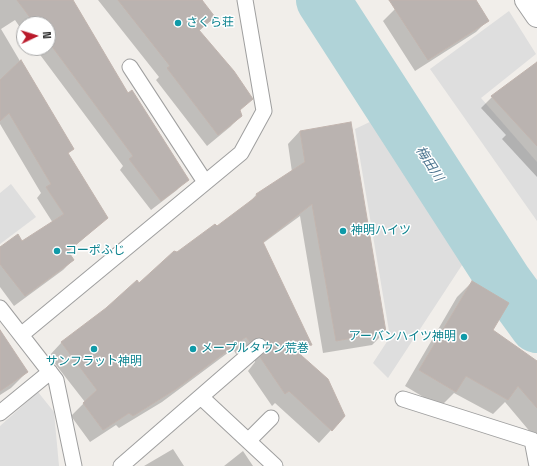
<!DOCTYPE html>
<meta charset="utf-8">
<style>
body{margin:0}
#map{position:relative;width:537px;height:466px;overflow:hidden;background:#f1eeea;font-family:"Space Grotesk",sans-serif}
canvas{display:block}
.north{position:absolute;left:16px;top:16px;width:40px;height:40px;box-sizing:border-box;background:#fff;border:1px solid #a7a7a7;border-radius:50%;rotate:86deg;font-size:11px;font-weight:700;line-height:16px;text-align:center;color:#222}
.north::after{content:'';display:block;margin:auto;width:14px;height:18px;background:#ba1a2b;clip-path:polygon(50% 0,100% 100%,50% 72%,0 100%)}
</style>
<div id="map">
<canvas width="537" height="466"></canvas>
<div class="north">N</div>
</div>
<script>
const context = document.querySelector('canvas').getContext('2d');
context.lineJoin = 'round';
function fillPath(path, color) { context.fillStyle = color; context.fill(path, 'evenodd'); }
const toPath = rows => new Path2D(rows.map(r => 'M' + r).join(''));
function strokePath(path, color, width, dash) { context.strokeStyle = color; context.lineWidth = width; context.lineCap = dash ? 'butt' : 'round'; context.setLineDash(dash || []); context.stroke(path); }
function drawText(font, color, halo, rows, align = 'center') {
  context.font = font + ' "Space Grotesk","Noto Sans JP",sans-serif'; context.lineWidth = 3; context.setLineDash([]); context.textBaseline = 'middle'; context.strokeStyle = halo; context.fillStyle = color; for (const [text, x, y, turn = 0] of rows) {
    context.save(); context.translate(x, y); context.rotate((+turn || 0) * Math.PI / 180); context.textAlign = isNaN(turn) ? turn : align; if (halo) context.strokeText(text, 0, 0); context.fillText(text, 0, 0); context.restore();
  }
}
const parking = toPath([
 [509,11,536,54,481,98,537,162,537,221,430,69],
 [374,120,464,262,388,378,373,363,390,337,355,129],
 [11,184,36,217,0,244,0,193],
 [38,392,54,412,59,466,0,466,0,426]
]);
const shadow = toPath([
 [0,0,71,0,128,94,187,179,177,190,151,210,120,170,123,166,35,48,48,48,48,24,24,24,24,33,15,20,1,29,72,149,67,154,107,218,68,252,73,260,63,270,14,306,0,287,0,248,22,243,53,223,37,198,41,193,0,124],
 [98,0,200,0,214,17,199,31,241,116,230,127,207,146,156,80,159,77],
 [408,0,475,0,488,20,476,32,415,71,383,21,395,9],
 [537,63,537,177,502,139,506,135,481,108,492,97],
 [300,131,385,332,372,345,323,353,300,216,262,244,310,345,300,356,331,430,319,443,275,403,272,406,248,371,255,362,255,358,248,350,243,350,236,354,233,349,162,402,119,428,116,425,90,442,71,416,85,402,49,356,61,343,139,284,177,253,217,228,246,206,256,195,292,172,288,144],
 [472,282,491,330,537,362,537,440,505,402,493,414,454,393,440,407,405,386,457,297],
 [0,332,27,372,11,388,0,395],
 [173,449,184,466,144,466],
 [243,451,253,466,224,466]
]);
const river = toPath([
 [323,0,505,282,537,326]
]);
const building = toPath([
 [17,0,73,0,128,93,132,90,189,180,161,201,129,159,133,156,48,41,48,24,35,24,17,0],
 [118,0,202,0,215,17,199,30,234,71,253,99,240,110,242,116,218,135,167,68,170,66,118,0],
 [389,0,476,0,489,21,428,60,389,0],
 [21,60,74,149,68,153,108,218,68,251,74,260,25,296,0,264,0,247,18,234,22,241,64,214,46,187,51,184,9,113,0,121,0,80,21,60],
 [537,62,537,146,491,96,537,62],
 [351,122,386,332,336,341,312,204,263,242,312,345,293,348,328,379,345,416,332,431,289,391,285,394,260,357,267,349,268,345,266,340,262,338,258,337,250,342,246,337,176,389,133,416,129,413,103,430,83,403,97,390,61,342,106,308,137,280,139,283,174,251,177,252,215,224,217,226,257,196,256,194,305,162,300,131,351,122],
 [472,281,509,303,493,330,537,361,537,408,518,386,508,400,466,376,456,392,419,370,472,281],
 [0,330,28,372,0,391,0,330]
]);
const service = toPath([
 [130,67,205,182],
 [0,308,56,380,74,466],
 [21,335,241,153,264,111,245,0],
 [201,397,275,466],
 [403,399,532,440,537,466],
 [0,413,50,372],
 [248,441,271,418],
 [121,466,259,346]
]);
const tertiary = toPath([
 [526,0,537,16]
]);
const markers = [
 [178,23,4,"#0f9aa8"],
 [343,231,4,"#0f9aa8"],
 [57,251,4,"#0f9aa8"],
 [464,337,4,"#0f9aa8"],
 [94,349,4,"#0f9aa8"],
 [193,349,4,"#0f9aa8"]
];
const cultureNames = [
 ["さくら荘",186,23],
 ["神明ハイツ",351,231],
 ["コーポふじ",65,251],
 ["アーバンハイツ神明",456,337,"right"],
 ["メープルタウン荒巻",201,349],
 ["サンフラット神明",94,362,"center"]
];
const waterNames = [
 ["梅田川",429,164,57]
];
fillPath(parking, '#dedede');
fillPath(shadow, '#0003');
strokePath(river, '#b0d3d8', 54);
fillPath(building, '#bab3b0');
strokePath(building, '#c1b4ae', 1);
strokePath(service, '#9f9f9f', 17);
strokePath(tertiary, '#9f9f9f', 24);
strokePath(service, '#fff', 15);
strokePath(tertiary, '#fff', 22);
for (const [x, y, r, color] of markers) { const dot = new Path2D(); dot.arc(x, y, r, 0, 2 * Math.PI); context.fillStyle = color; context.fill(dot); strokePath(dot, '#fff', 1.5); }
drawText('12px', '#0d838f', '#fff', cultureNames, 'left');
drawText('italic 13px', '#4e7690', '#fff', waterNames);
</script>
